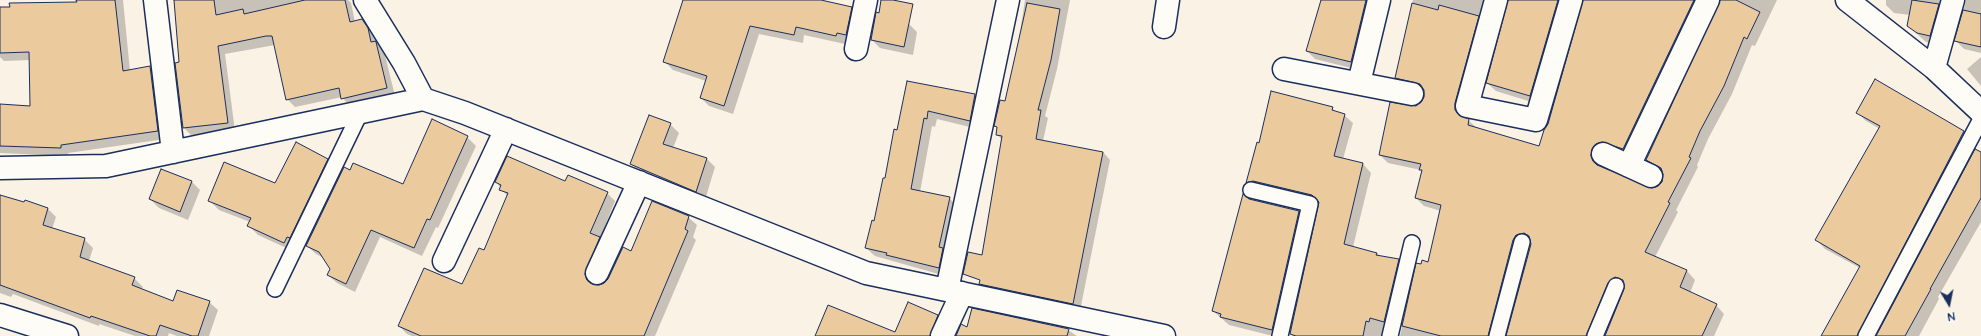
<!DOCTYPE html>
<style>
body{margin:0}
#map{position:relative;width:1981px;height:336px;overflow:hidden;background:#f9f2e5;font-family:"Architects Daughter",sans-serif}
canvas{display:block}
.north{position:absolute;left:1929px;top:284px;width:40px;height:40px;-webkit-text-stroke:3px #fdfcf7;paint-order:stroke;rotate:170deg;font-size:11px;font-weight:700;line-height:16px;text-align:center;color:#1b2f5e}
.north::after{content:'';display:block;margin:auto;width:14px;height:18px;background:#1b2f5e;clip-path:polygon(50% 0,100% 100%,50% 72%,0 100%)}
</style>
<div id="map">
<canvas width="1981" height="336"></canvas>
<div class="north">N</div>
</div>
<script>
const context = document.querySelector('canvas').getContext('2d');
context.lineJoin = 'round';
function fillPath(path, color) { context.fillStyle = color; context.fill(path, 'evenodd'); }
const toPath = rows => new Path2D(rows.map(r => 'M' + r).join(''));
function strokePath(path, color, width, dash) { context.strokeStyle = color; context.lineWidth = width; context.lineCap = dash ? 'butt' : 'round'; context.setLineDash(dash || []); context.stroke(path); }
const shadow = toPath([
 [77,0,123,0,130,71,150,67,158,75,165,139,68,153,68,156,0,153,0,105,31,107,30,60,4,61,0,57,0,8,78,3],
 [174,0,348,0,351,3,355,22,362,20,370,28,377,43,384,51,395,96,350,106,342,97,295,107,287,99,275,45,225,54,235,131,192,136,184,128,180,63],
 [684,0,788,0,850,12,859,21,854,43,845,41,845,44,804,35,803,43,759,34,733,114,709,106,701,98,706,81,673,70,664,61],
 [1025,0,1070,0,1057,69,1045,116,1048,118,1043,141,1103,152,1110,160,1080,311,987,291,980,284,994,196,992,194,1002,140,997,134,998,129,995,126,1005,102,1015,64],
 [1322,0,1378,0,1359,70,1315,59,1307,51],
 [1413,0,1495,0,1463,112,1463,118,1468,120,1477,128,1540,147,1549,124,1584,0,1707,0,1632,157,1599,164,1600,167,1653,189,1658,187,1663,182,1664,173,1655,168,1647,160,1721,0,1777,0,1755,46,1752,45,1732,94,1708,139,1697,165,1698,167,1676,210,1678,212,1655,257,1687,271,1695,280,1690,293,1716,305,1724,314,1714,336,1608,336,1625,289,1625,285,1616,291,1589,336,1507,336,1532,241,1528,241,1498,336,1400,336,1417,264,1422,265,1429,263,1441,211,1424,206,1416,198,1423,172,1421,170,1388,163,1380,155,1425,97,1425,91,1405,86,1397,78],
 [1509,0,1570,0,1538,104,1496,91,1487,83],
 [1886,0,1952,0,1938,44,1926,42,1908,26,1910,15,1894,13,1886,5],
 [1966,0,1981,0,1981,53,1964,49,1956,41],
 [909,24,917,32,913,55,880,48,872,40],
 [1981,57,1981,86,1967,69],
 [908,82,975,95,983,104,978,129,937,119,935,127,932,126,920,192,949,198,958,207,942,275,875,256,866,248,875,222],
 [1332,108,1337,113,1344,115,1353,123,1343,159,1363,164,1371,173,1353,247,1377,253,1380,256,1398,260,1407,269,1391,336,1292,336,1291,334,1319,203,1262,189,1255,191,1247,183,1259,144],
 [1858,113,1964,132,1972,140,1869,336,1822,336,1860,268,1825,249,1817,240,1880,129,1866,121],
 [670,124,679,133,673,148,707,159,715,167,705,200,640,172,631,164],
 [467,137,476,146,438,228,436,227,422,256,380,237,355,292,337,283,328,275,331,269,324,258,316,254,307,246,350,171,403,185],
 [1981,153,1981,222,1938,297,1939,299,1919,336,1877,336],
 [327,160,337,169,293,251,258,235,248,225,250,222,219,210,209,200,275,184],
 [162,170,192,182,200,190,188,220,159,208,150,199],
 [496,182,566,182,607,193,615,201,600,238,607,246,592,283,593,286,599,286,605,284,631,252,688,217,697,225,693,237,696,240,655,336,412,336,407,334,399,326,463,285,484,251,508,197],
 [0,196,48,209,56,217,52,229,84,239,93,248,89,261,134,278,143,287,142,289,174,302,209,302,218,310,209,336,177,336,169,333,168,336,135,336,99,324,99,326,13,294,11,297,0,293],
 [1248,200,1299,212,1307,220,1273,336,1229,325,1213,311],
 [968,328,1068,330,1077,336,959,336]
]);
const building = toPath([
 [76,0,115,0,123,71,150,66,158,131,61,145,61,148,0,146,0,104,30,106,29,52,0,53,0,7,10,7,9,3,77,2,76,0],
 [174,0,214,0,216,15,243,9,244,14,305,0,345,0,350,22,362,19,368,28,371,42,376,41,376,42,387,88,341,99,339,88,286,100,272,36,266,36,218,46,228,123,183,128,175,63,179,62,174,0],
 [683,0,821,0,852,7,846,35,837,33,836,36,796,27,794,35,750,26,724,106,700,98,707,76,663,62,683,0],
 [881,0,893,0,913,4,904,47,871,40,876,12,879,13,881,0],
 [1321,0,1366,0,1351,62,1306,51,1321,0],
 [1508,0,1558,0,1530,96,1486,83,1508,0],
 [1583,0,1694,0,1623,149,1602,142,1596,144,1592,149,1591,156,1593,161,1597,165,1652,188,1658,186,1662,182,1663,174,1661,168,1646,160,1720,0,1736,0,1760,12,1747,39,1744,37,1724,86,1700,131,1689,157,1691,158,1668,202,1670,203,1645,252,1687,270,1680,287,1717,304,1702,336,1605,336,1624,289,1623,280,1615,277,1608,283,1586,336,1506,336,1531,244,1529,236,1524,233,1516,235,1513,240,1488,336,1441,336,1402,326,1416,263,1421,264,1422,260,1428,262,1441,205,1415,198,1422,170,1419,170,1421,164,1379,155,1390,102,1416,106,1421,102,1424,97,1424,90,1420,84,1395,78,1412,3,1438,10,1439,5,1479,16,1455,103,1455,110,1459,115,1469,119,1468,125,1539,146,1544,130,1548,124,1583,0],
 [1912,0,1939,4,1930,36,1917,33,1907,26,1912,0],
 [1027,3,1060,9,1051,60,1038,110,1041,110,1036,139,1103,152,1073,304,979,284,980,280,963,274,968,252,982,255,1002,136,996,135,997,127,994,126,1000,100,1005,101,1027,3],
 [1963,10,1981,14,1981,47,1954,41,1963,10],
 [1875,79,1964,131,1857,336,1821,336,1860,266,1815,240,1880,126,1856,113,1875,79],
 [907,81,975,94,970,121,928,111,927,119,924,118,911,189,950,197,939,247,943,248,939,268,886,255,887,253,865,248,872,220,874,221,883,178,885,178,894,129,897,130,907,81],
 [1271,91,1333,107,1332,110,1345,114,1334,156,1363,163,1344,244,1377,253,1376,255,1399,259,1384,322,1370,318,1369,322,1366,321,1363,336,1296,336,1290,334,1319,202,1312,195,1253,181,1246,183,1257,142,1259,143,1271,91],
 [649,115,671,123,663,144,707,158,696,192,630,164,649,115],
 [432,119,468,136,430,220,427,219,414,248,371,230,346,284,327,275,330,269,319,252,306,246,344,167,350,170,353,163,403,184,432,119],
 [296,142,328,159,290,238,287,237,284,243,247,226,251,218,208,201,224,162,275,183,296,142],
 [1975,149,1981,152,1981,198,1930,289,1931,289,1905,336,1876,336,1975,149],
 [507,156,565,181,568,175,608,192,590,233,600,237,585,274,587,280,592,284,599,285,604,283,608,279,623,247,631,251,652,201,689,216,685,229,688,231,644,336,421,336,398,326,424,268,462,284,479,248,484,250,508,193,499,190,501,185,495,182,507,156],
 [161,169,192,181,180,212,149,199,161,169],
 [1243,194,1249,199,1299,211,1272,330,1220,317,1221,314,1212,311,1243,194],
 [0,195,24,202,25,200,48,208,43,225,85,238,80,257,135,277,132,285,173,301,177,290,210,301,198,336,192,336,160,325,156,336,150,336,91,316,90,318,0,285,0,195],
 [908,302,938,315,930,336,815,336,828,305,895,332,908,302],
 [972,308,1069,329,1067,336,956,336,961,324,967,327,972,308]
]);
const service = toPath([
 [1251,190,1310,204,1280,336],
 [275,289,360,113],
 [1390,336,1412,243],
 [1497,336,1522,242],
 [1595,336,1616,286],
 [1866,336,1981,119]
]);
const minor = toPath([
 [155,0,173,152],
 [365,0,404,63,423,99],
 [1496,0,1467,106,1536,120,1571,0],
 [1847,0,1934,68,1981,112],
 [1164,27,1168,0],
 [856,49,866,0],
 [1934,68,1953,0],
 [1284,69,1412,94],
 [1359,83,1379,0],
 [1603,154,1651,176],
 [1629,166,1708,0],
 [0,168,106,166,423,99,465,113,866,273,1164,336],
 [444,261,506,129],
 [597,273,639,182],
 [947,290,1008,0],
 [0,315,67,336],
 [942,336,962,293]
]);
fillPath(shadow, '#0003');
fillPath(building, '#ebca9d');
strokePath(building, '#1b2f5e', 1);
strokePath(service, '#1b2f5e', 18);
strokePath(minor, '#1b2f5e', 25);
strokePath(service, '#fdfcf7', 15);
strokePath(minor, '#fdfcf7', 22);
</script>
